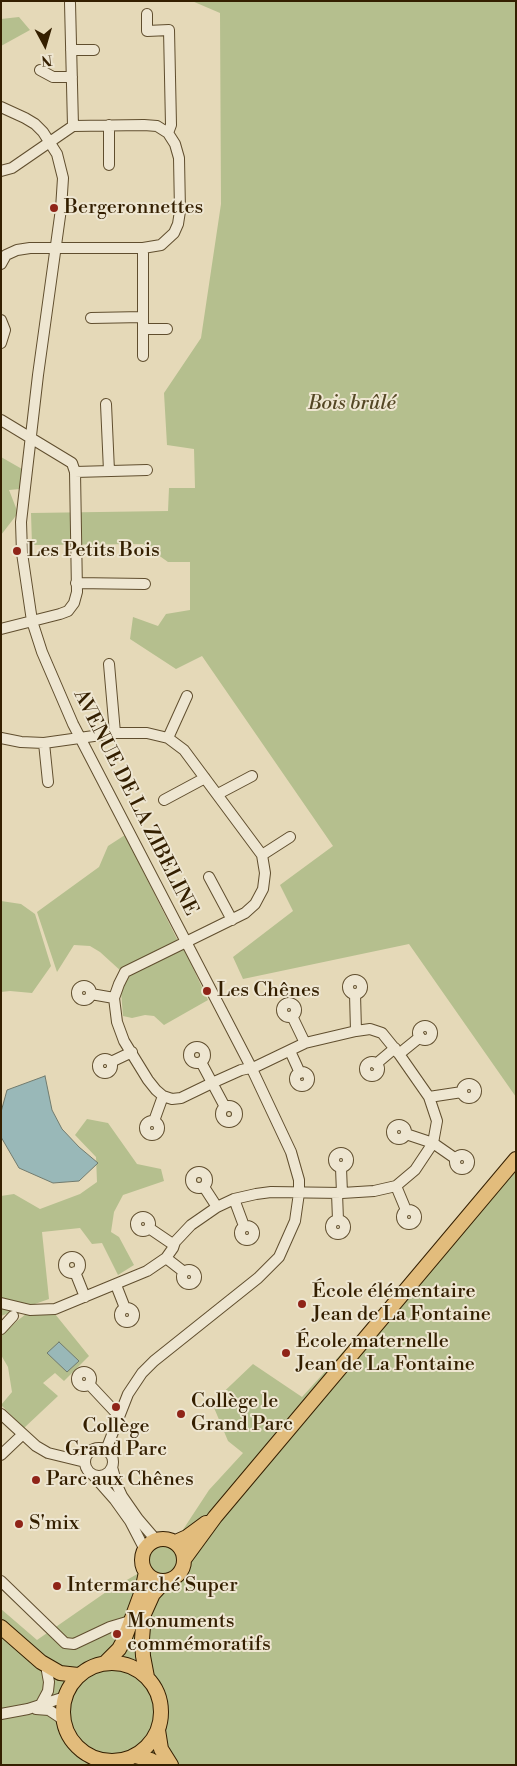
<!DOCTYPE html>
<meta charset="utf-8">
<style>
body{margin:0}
#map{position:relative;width:517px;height:1766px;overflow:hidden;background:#e5d9b8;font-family:"Libre Bodoni",serif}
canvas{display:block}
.frame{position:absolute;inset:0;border:2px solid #341f00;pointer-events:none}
.north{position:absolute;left:20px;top:20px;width:50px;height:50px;-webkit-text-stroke:4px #eee6d1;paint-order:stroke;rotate:174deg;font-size:14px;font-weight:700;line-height:20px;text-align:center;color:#341f00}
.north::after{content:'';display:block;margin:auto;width:18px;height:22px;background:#341f00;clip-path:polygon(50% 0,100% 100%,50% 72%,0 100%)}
</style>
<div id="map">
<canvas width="517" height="1766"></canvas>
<div class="frame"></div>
<div class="north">N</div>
</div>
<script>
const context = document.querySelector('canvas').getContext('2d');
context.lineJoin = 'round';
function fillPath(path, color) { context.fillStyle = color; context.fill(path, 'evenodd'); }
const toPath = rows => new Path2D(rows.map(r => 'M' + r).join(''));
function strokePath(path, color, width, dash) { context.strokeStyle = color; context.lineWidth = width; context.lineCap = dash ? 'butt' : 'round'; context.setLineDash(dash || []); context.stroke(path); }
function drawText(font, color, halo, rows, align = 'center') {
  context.font = font + ' "Libre Bodoni",serif'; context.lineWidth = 4; context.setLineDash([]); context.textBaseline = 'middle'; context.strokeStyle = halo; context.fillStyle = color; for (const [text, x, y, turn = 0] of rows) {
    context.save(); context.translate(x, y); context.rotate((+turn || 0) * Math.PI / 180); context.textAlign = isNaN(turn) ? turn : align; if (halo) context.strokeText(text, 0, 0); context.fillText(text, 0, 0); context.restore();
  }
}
const green = toPath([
 [192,1,516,1,516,1097,409,944,243,979,233,957,293,911,280,885,333,846,202,656,176,669,130,639,133,617,158,626,166,614,190,610,190,562,168,562,143,544,32,545,31,513,168,511,169,488,195,488,194,449,167,445,164,393,201,338,221,204,220,13],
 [19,17,30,30,1,46,1,19],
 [1,457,22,469,20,489,9,490,18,513,1,535],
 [125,835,179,943,122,972,100,952,90,946,74,945,57,972,37,912,99,867,108,846],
 [1,901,21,904,35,914,51,966,32,993,10,991,1,992],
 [184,949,208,1000,164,1025,154,1016,145,1015,132,1018,123,1016,121,992,128,976],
 [87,1119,108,1123,137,1164,161,1169,164,1181,123,1195,114,1212,111,1232,119,1237,134,1265,118,1275,102,1243,92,1244,80,1228,42,1232,49,1299,1,1316,1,1196,14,1194,40,1209,80,1194,97,1182,96,1157,75,1135],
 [516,1161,516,1765,1,1765,1,1609,37,1640,109,1590,148,1568,147,1558,154,1548,162,1546,171,1548,209,1490,243,1453,228,1441,212,1403,253,1364,302,1397],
 [26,1314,55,1314,89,1356,64,1381,55,1373,43,1383,58,1396,24,1428,1,1405,12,1392,8,1367,1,1355,1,1336,17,1321]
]);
const water = toPath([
 [45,1076,52,1110,62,1129,79,1147,98,1163,79,1181,53,1183,19,1168,1,1137,1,1112,7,1090,45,1076],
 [59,1342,79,1361,67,1372,47,1353,59,1342]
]);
const minor = toPath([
 [70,3,73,126],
 [147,14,147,31,169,30,171,125,168,133],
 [71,50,94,50],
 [40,70,53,77,72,77],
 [1,107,25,118,35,124,43,132,57,154,63,178,61,209,38,375,21,522,22,553,32,621,42,652,73,724,251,1067,291,1152,299,1180,299,1193,295,1221,279,1257,258,1278,154,1361,142,1373,128,1394,106,1450],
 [109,165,109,125],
 [1,171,12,168,73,126,144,125,157,126,168,133,175,144,179,158,180,211,178,224,174,233,161,245,143,248,30,248,17,250,6,255,1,264],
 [91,318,143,317],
 [1,320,5,330,1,343],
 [143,329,167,329],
 [143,356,143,248],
 [106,404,109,471],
 [1,420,72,463,75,472,77,592,74,603,68,611,60,614,1,629],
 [75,472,147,470],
 [76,583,145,584],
 [109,664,115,733],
 [1,738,21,742,44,743,115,733,147,733,168,738,184,750,262,855,265,873,263,889,255,904,245,913,125,972,119,984,114,998,117,1022,124,1041,148,1080,156,1090,163,1096,172,1099,181,1098,212,1083,241,1070,255,1067,305,1043,356,1031,370,1029,382,1033,399,1054,429,1097,437,1121,433,1143,415,1170,396,1186,374,1191,342,1193,271,1192,256,1194,234,1199,217,1207,191,1225,175,1242,173,1248,166,1258,147,1271,55,1309,30,1310,1,1303],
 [168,738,187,696],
 [44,743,48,782],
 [218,794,252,776],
 [164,800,205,778],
 [262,855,290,837],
 [209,877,232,920],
 '348 987a7 7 0 1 1 14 0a7 7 0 1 1-14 0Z',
 '77 993a7 7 0 1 1 14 0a7 7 0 1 1-14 0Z',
 [91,994,114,998],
 [355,994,356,1031],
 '282 1010a7 7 0 1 1 14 0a7 7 0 1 1-14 0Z',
 [292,1016,305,1043],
 '418 1033a7 7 0 1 1 14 0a7 7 0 1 1-14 0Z',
 '189 1055a8 8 0 1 1 16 0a8 8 0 1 1-16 0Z',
 [290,1051,300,1073],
 [399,1054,420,1037],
 '98 1066a7 7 0 1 1 14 0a7 7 0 1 1-14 0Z',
 [111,1062,132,1052],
 [201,1062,225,1107],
 '365 1069a7 7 0 1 1 14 0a7 7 0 1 1-14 0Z',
 [376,1064,395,1048],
 '295 1079a7 7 0 1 1 14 0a7 7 0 1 1-14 0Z',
 '462 1091a7 7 0 1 1 14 0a7 7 0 1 1-14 0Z',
 [429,1097,462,1092],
 '221 1114a8 8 0 1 1 16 0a8 8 0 1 1-16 0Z',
 '145 1128a7 7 0 1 1 14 0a7 7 0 1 1-14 0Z',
 [154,1121,163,1096],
 '392 1132a7 7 0 1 1 14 0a7 7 0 1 1-14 0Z',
 [406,1134,433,1143,456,1159],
 '334 1160a7 7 0 1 1 14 0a7 7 0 1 1-14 0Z',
 '455 1162a7 7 0 1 1 14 0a7 7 0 1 1-14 0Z',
 [341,1168,342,1193],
 '191 1180a8 8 0 1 1 16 0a8 8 0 1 1-16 0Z',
 [396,1186,406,1210],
 [204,1187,217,1207],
 [337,1193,338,1220],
 [234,1199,244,1226],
 '402 1217a7 7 0 1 1 14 0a7 7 0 1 1-14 0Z',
 '136 1224a7 7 0 1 1 14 0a7 7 0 1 1-14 0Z',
 '331 1227a7 7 0 1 1 14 0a7 7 0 1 1-14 0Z',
 '240 1233a7 7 0 1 1 14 0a7 7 0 1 1-14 0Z',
 [149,1228,174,1245],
 '64 1265a8 8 0 1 1 16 0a8 8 0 1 1-16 0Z',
 [166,1258,184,1272],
 '182 1277a7 7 0 1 1 14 0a7 7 0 1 1-14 0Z',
 [75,1272,85,1297],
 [116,1285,125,1308],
 '120 1315a7 7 0 1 1 14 0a7 7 0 1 1-14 0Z',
 [1,1329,13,1316],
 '77 1379a7 7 0 1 1 14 0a7 7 0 1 1-14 0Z',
 [89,1384,119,1416],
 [1,1414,36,1446,48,1453,85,1462],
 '85 1462a14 14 0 1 1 28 0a14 14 0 1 1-28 0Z',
 [1,1455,22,1435],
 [112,1467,117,1485,122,1496,138,1519,156,1540],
 [93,1475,115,1500,130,1521,145,1550],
 [1,1581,65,1643,74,1644,110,1627,130,1621],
 [41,1704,48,1691,49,1682,47,1671],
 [36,1709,49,1710,64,1720],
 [1,1714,28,1709,65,1697],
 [127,1765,128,1759]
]);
const major = toPath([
 '142 1560a21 21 0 1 1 42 0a21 21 0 1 1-42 0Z',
 [177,1544,178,1541,187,1537,206,1523],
 [185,1558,215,1517,516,1159],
 [1,1627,41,1662,60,1673,78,1675],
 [106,1662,119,1649,124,1640,142,1591,146,1572],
 '63 1712a49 49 0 1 1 98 0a49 49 0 1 1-98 0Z',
 [147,1677,143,1656,142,1639,144,1614,153,1594,164,1582],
 [158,1730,161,1749,171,1765],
 [135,1756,151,1760,160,1765]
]);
const markers = [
 [54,208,5,"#8f2418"],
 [17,551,5,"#8f2418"],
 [207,991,5,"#8f2418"],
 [302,1304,5,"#8f2418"],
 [286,1353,5,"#8f2418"],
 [116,1407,5,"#8f2418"],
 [181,1414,5,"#8f2418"],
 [36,1480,5,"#8f2418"],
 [19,1524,5,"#8f2418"],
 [57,1586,5,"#8f2418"],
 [117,1634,5,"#8f2418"]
];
const poiNames = [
 ["Bergeronnettes",64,208],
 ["Les Petits Bois",27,551],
 ["Les Chênes",217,991],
 ["École élémentaire",312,1292],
 ["Jean de La Fontaine",312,1315],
 ["École maternelle",296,1342],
 ["Jean de La Fontaine",296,1365],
 ["Collège le",191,1402],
 ["Grand Parc",191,1425],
 ["Collège",116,1427,"center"],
 ["Grand Parc",116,1450,"center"],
 ["Parc aux Chênes",46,1480],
 ["S'mix",29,1524],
 ["Intermarché Super",67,1586],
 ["Monuments",127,1622],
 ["commémoratifs",127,1645]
];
const parkNames = [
 ["Bois brûlé",352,404]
];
const streetNames = [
 ["AVENUE DE LA ZIBELINE",135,803,63]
];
fillPath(green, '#b5bf8e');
fillPath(water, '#99b8b8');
strokePath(water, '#717b6e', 1);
strokePath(minor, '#604e2e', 12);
strokePath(major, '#341f00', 16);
strokePath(minor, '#eee6d1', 10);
strokePath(major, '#e2bc7c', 14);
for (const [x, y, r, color] of markers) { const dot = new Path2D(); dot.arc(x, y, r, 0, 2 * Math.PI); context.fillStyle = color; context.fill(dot); strokePath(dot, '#eee6d1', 2); }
drawText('20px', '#341f00', '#eee6d1', poiNames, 'left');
drawText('italic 20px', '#544724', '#eee6d1', parkNames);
drawText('20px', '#341f00', '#eee6d1', streetNames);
</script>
